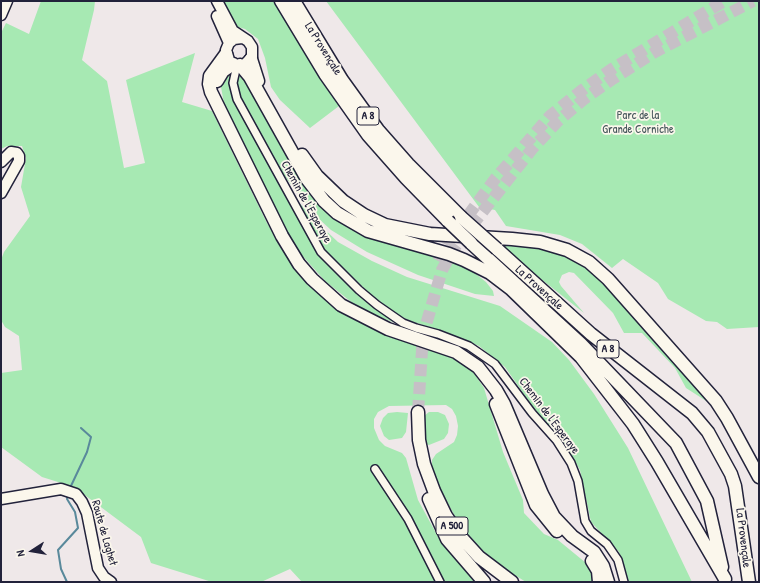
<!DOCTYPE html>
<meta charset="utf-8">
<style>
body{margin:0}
#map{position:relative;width:760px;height:583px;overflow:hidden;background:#efe8e9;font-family:"Patrick Hand",sans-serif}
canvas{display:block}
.frame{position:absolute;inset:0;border:2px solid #22223b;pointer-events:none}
.north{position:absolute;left:12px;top:531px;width:40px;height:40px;-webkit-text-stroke:3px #fbf7ec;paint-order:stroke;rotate:258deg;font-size:11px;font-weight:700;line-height:16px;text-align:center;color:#22223b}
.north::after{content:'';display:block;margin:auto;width:14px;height:18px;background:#22223b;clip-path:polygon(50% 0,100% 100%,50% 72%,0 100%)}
</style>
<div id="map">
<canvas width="760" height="583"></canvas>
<div class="frame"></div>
<div class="north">N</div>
</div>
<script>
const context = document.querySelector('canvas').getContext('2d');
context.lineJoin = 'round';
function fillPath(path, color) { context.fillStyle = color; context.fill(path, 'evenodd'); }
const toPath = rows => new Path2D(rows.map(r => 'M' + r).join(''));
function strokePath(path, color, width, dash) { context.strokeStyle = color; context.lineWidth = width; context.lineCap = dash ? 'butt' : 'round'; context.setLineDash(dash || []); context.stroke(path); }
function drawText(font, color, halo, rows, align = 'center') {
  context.font = font + ' "Patrick Hand",sans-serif'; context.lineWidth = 3.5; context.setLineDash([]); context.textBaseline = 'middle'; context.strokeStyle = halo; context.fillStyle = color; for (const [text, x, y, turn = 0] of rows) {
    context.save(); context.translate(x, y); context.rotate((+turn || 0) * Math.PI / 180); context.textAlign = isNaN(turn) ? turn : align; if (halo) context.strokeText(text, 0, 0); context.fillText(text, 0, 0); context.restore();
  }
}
const green = toPath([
 [41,1,95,1,94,10,82,60,107,81,124,168,145,163,126,80,195,53,182,102,212,111,267,223,295,269,323,298,355,320,455,359,474,373,484,388,503,452,523,500,524,513,544,534,558,540,586,563,591,571,593,582,526,582,505,569,482,550,459,524,434,477,432,467,432,460,436,454,454,442,457,435,458,426,456,416,452,409,446,405,389,406,378,412,374,419,374,428,379,440,385,446,402,453,406,458,418,500,442,544,476,582,302,582,290,569,261,582,212,582,151,563,141,537,74,487,42,477,1,447,1,373,22,370,19,336,5,327,1,320,1,260,4,252,30,216,21,187,26,158,22,146,7,146,1,149,1,33,6,23,29,34],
 [221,1,273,1,339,106,310,128,280,100,271,87,265,58,258,39,245,29,235,26],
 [326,1,759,1,759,327,727,329,717,322,706,321,668,299,658,283,623,259,612,268,582,244,560,235,506,226,495,210,479,207],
 [232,72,230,85,318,253,370,305,406,327,377,316,355,305,325,281,299,252,289,237,225,109,221,87,225,77],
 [238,73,241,73,338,220,364,235,386,243,457,263,471,270,486,282,493,291,494,296,475,294,418,275,367,252,331,230,317,217,282,173,241,100,237,84],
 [292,195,319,224,338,242,372,261,407,277,500,306,552,342,569,360,594,394,628,448,692,582,626,582,619,552,591,522,580,470,569,451,533,407,505,367,479,346,443,331,410,321,392,312,372,296,319,244],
 [498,241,531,244,563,254,582,262,599,276,714,406,686,388,675,368,642,333,624,333,613,313,574,273,569,272,562,275,559,282,561,286,584,313,522,264],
 [397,412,408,413,406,432,402,438,389,440,384,436,380,426,383,418,388,413],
 [429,412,438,412,445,415,449,424,448,433,444,439,429,445,426,444,424,437,424,416]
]);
const stream = toPath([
 [70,488,87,452,91,437,81,428],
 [67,582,61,569,58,550,78,528,75,512,67,499,68,494]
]);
const motorwayTunnel = toPath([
 [438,261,447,244,495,179,550,116,581,91,612,69,724,1],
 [418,412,423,335,442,270,455,247,532,149,558,121,584,99,611,80,655,52,753,1]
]);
const minor = toPath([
 [237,65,233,83,237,99,321,252,359,290,377,305,403,323,416,328,438,334,469,346,495,364,532,413,557,441,571,463,578,481,585,521,591,531,607,544,618,560,624,582],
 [375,469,408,519,440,582]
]);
const secondary = toPath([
 [217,1,233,31,248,41,252,47,252,57,246,63],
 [1,15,7,1],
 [217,16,229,43],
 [229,60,226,50,229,43,234,39,242,38],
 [1,162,11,152,17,153,19,156,19,161,1,193],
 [1,499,61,489,76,494,82,502,87,513,98,568,104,577,111,582]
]);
const motorway = toPath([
 [281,1,325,74,368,135,406,178,448,221],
 [294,1,342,80,378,130,408,164,461,217],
 [226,54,210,76,209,84,211,92,282,236,299,264,312,279,341,305,388,329,456,352,478,367,496,390,504,404,542,494,554,517,572,536,594,552,603,566,608,582],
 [251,59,258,81],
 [240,65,250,77,307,179,324,201,337,213,368,231,449,254,464,260,490,273,511,289,581,357,633,424,657,462,725,579],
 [217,81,223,71,233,64],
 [302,155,317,176,343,201,364,215,385,225,430,234,512,239,540,242,567,250,589,262,608,279,716,401,727,418,759,477],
 [471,243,581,344,676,443,707,501,722,567],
 [497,249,591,334,692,413,708,432,731,474,735,486,749,582],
 [496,404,536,505,557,531],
 [418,412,419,440,424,464,434,491,446,516,459,535,479,557,512,582],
 [429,499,447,539,484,582],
 [592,561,598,571,599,582]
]);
const motorwayBridge = toPath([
 [461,217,497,249],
 [448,221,471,243]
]);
const shields = [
 [368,116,22],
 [608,349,22],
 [452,526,32]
];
const shieldNames = [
 ["A 8",368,116],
 ["A 8",608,349],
 ["A 500",452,526]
];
const streetNames = [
 ["La Provençale",323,49,58],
 ["Chemin de l'Esperaye",306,202,61],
 ["La Provençale",539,288,42],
 ["Chemin de l'Esperaye",549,416,53],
 ["Route de Laghet",104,533,74],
 ["La Provençale",743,538,83]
];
const parkNames = [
 ["Parc de la",638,116],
 ["Grande Corniche",638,130]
];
fillPath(green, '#a7e9b3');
strokePath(stream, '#59899b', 2);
strokePath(motorwayTunnel, '#c6c0c6', 12, [12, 6]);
strokePath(minor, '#22223b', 10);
strokePath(secondary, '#22223b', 13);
strokePath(motorway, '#22223b', 15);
strokePath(minor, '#fbf7ec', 7);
strokePath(secondary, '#fbf7ec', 10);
strokePath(motorway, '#fbf7ec', 12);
strokePath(motorwayBridge, '#22223b', 15, []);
strokePath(motorwayBridge, '#fbf7ec', 12);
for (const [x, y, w] of shields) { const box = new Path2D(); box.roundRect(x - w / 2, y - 9, w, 18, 3); context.fillStyle = '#fbf7ec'; context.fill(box); strokePath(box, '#22223b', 1); }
drawText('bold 11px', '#22223b', null, shieldNames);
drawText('12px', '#22223b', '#fbf7ec', streetNames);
drawText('12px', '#435459', '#fbf7ec', parkNames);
</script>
